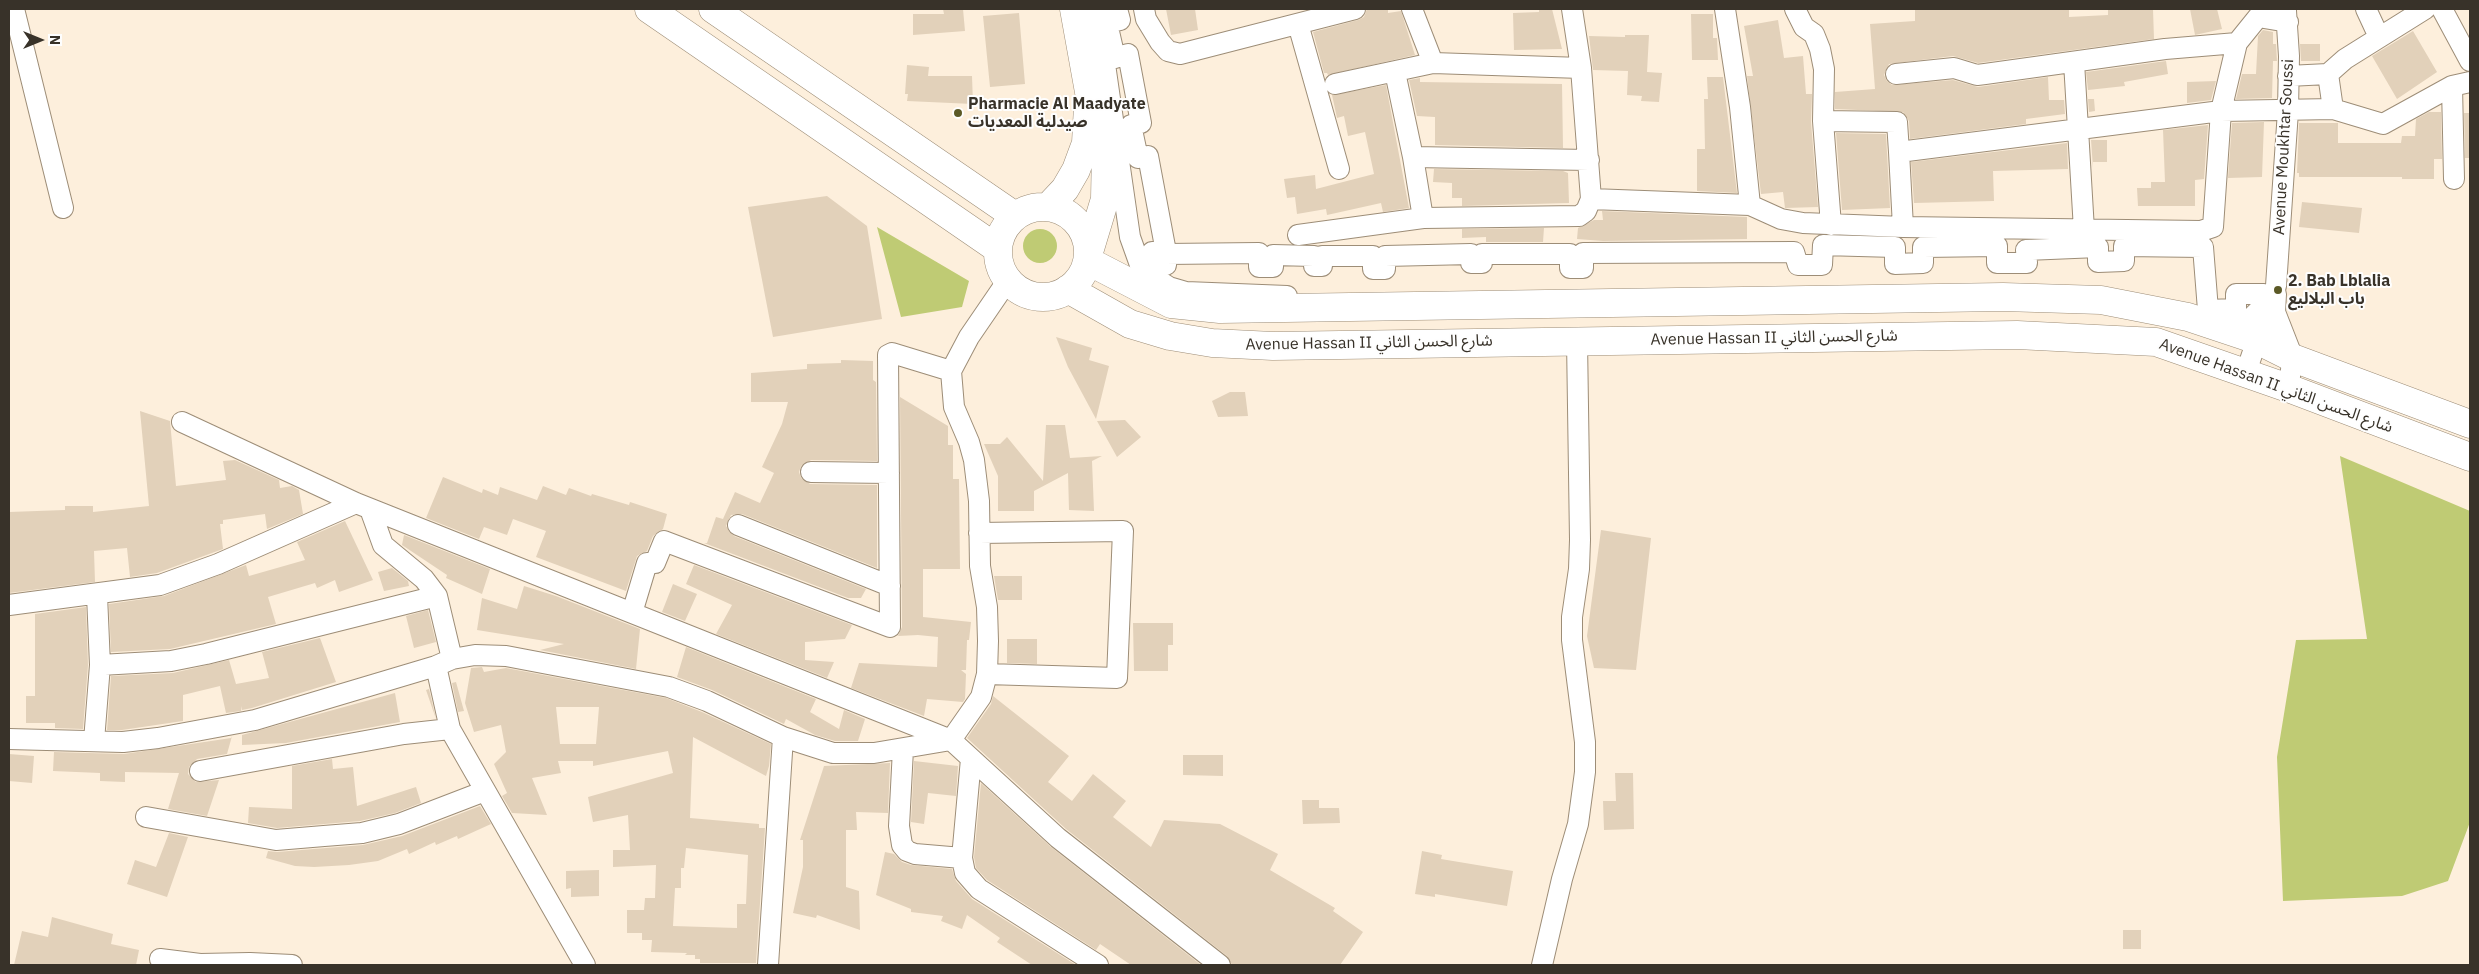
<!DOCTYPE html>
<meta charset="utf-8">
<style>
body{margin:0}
#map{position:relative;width:2479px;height:974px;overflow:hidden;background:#fdefdc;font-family:"IBM Plex Sans",sans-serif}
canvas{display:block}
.frame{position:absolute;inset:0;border:10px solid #383229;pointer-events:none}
.north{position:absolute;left:15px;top:15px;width:50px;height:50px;-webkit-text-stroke:4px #fefefe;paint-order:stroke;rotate:90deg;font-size:14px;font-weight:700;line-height:20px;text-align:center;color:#383229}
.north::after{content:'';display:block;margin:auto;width:18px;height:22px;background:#383229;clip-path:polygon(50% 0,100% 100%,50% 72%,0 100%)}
</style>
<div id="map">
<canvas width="2479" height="974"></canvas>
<div class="frame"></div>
<div class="north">N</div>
</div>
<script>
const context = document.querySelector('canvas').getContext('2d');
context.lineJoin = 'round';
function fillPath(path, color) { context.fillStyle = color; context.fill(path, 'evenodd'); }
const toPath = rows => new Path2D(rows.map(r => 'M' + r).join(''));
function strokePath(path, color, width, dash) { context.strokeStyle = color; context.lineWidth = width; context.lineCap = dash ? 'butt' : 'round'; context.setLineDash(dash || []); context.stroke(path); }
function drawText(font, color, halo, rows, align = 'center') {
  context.font = font + ' "IBM Plex Sans","Noto Sans Arabic",sans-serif'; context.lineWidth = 4; context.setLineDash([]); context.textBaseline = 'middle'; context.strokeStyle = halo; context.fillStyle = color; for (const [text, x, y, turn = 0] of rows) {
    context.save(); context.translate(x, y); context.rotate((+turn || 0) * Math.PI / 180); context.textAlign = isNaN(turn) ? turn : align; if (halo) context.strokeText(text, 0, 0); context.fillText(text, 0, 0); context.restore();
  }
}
const green = toPath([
 [877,227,969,281,962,307,901,317],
 '1023 246a17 17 0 1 1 34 0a17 17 0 1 1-34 0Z',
 [2340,456,2470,511,2470,822,2448,881,2402,896,2283,901,2277,757,2296,640,2367,639]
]);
const building = toPath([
 [943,9,963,9,965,31,913,35,913,14,944,14],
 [1166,9,1195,9,1198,30,1171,35],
 [1367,9,1388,9,1388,13,1401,11,1415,55,1328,75,1327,73,1324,73,1313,32,1358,20,1364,17],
 [1539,9,1552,9,1562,49,1514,50,1513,13,1539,12],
 [1915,9,2069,9,2069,17,2108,15,2108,9,2153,9,2154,39,1978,63,1953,56,1889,64,1884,75,1887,81,1892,85,1953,80,1978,87,2048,77,2049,100,2064,100,2065,114,2026,119,2026,124,1910,139,1909,121,1903,112,1835,109,1835,92,1875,89,1870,24,1915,21],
 [2190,9,2217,9,2222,29,2195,35],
 [1019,13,1025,84,990,87,983,16],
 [1691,14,1713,14,1713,38,1717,38,1718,60,1692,60],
 [1778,20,1784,58,1803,56,1806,94,1812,94,1811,122,1818,207,1785,208,1783,192,1761,194,1747,76,1753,76,1744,26],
 [2263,30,2273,32,2273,44,2276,44,2277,61,2273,61,2272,98,2236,99,2242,74,2256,74,2258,36],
 [2413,31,2437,72,2397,99,2372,56],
 [1625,35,1649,35,1647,72,1662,73,1659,102,1641,101,1642,96,1627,95,1628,71,1593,70,1589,36,1625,37],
 [2300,44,2320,44,2320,61,2301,61],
 [2166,61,2168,74,2124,82,2125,86,2088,90,2086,72],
 [907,65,929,67,928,76,972,76,973,104,907,101,908,94,905,94],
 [1707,77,1723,77,1737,193,1697,191,1697,149,1705,149,1704,99,1708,99],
 [1420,78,1420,82,1562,84,1563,148,1435,145,1435,117,1417,116,1409,80],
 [2216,81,2211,100,2187,103,2187,82],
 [1386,85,1409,208,1383,212,1381,203,1327,215,1326,209,1297,214,1295,197,1287,198,1284,179,1315,175,1316,189,1374,174,1365,132,1348,136,1344,116,1337,118,1332,95],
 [2088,99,2094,99,2095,111,2089,112],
 [2429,112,2441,112,2442,159,2434,159,2434,179,2402,179,2402,177,2299,177,2299,173,2297,173,2299,123,2338,123,2338,143,2401,143,2402,136,2415,136,2416,119],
 [2464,113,2470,113,2470,158,2465,158],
 [2264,122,2262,177,2228,178,2232,123],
 [2208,125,2204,179,2195,180,2195,206,2138,206,2137,188,2151,188,2151,182,2165,182,2163,130],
 [1836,133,1886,134,1890,208,1842,210],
 [2091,140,2107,140,2107,162,2093,162,2093,168],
 [2067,143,2068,169,1993,171,1994,201,1914,203,1911,162],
 [1434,169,1563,171,1568,173,1569,203,1462,206,1462,198,1452,198,1452,183,1433,182],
 [827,196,867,226,882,319,773,337,748,207],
 [2302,202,2362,208,2359,233,2299,227],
 [1602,211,1747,217,1747,239,1603,241,1577,239,1578,228,1594,220,1603,220],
 [1544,228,1543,242,1486,242,1486,237,1462,238,1462,229],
 [1056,337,1092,348,1089,360,1109,366,1096,419,1068,367],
 [841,360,873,361,873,380,876,382,877,461,811,460,801,466,799,472,801,478,810,484,877,485,877,568,742,514,731,515,726,526,734,536,866,589,861,598,848,598,704,543,707,543,716,517,723,519,735,492,760,503,774,473,762,467,782,424,788,402,751,402,751,373,807,369,807,364,841,363],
 [1230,392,1245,392,1248,416,1218,417,1212,401],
 [900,397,948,426,948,445,953,445,953,479,959,479,960,569,923,569,923,617,971,622,969,640,967,640,966,670,961,670,966,674,965,699,963,702,927,699,924,716,851,688,859,663,937,667,938,637,918,635,898,636,902,627],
 [140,411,170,421,176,486,226,480,223,461,235,460,279,480,280,488,292,486,299,490,303,514,267,529,265,514,223,520,223,524,220,524,223,549,157,573,130,577,127,548,94,551,95,582,9,593,9,512,65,510,65,506,93,506,93,512,149,506],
 [1125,420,1141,437,1117,457,1097,421],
 [1046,425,1065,425,1070,458,1102,456,1092,461,1094,511,1069,510,1068,473,1034,491,1034,511,998,511,998,476,984,444,1000,444,1007,437,1043,481],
 [443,477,482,493,483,489,498,495,500,487,537,500,543,486,566,495,569,488,591,496,592,494,629,505,630,502,667,514,663,529,653,536,647,551,637,556,626,591,536,557,546,531,513,519,507,535,484,527,479,539,426,518],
 [345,521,373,580,339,592,335,580,317,588,315,583,268,597,276,624,170,649,111,652,109,604,164,596,246,565,249,576,305,560,297,542],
 [1601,530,1651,538,1636,670,1594,668,1587,636],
 [404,535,490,569,482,594,446,578,447,575,402,545],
 [694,565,852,625,845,639,805,642,805,660,834,662,827,678,716,634,732,605,686,584],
 [392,568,408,581,409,586,384,591,378,572],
 [994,576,1022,576,1022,600,998,600],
 [673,584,697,594,685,621,662,612],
 [524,586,556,596,640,629,636,669,540,650,564,644,477,630,482,598,517,609],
 [86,607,88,665,83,729,55,728,55,723,26,723,26,696,35,696,35,614],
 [428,610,436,642,414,648,406,616],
 [1133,623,1173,623,1173,645,1168,645,1168,671,1134,671],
 [320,638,336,682,252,708,242,710,242,706,241,711,226,713,220,686,183,695,183,721,122,730,107,730,111,676,173,673,229,660,236,684,269,678,262,652],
 [1007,639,1037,639,1037,664,1007,663],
 [686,647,816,699,810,712,839,729,844,710,865,719,858,741,835,741,815,735,786,719,784,724,712,690,677,677],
 [482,667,484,672,506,668,666,698,702,712,771,744,769,766,766,776,693,737,690,818,759,824,759,828,765,828,756,963,700,963,700,959,695,959,695,955,685,955,687,953,651,952,652,940,642,940,642,933,627,933,627,910,644,910,645,898,655,898,656,865,613,867,613,850,630,850,628,815,593,822,588,797,673,773,668,751,593,766,593,761,558,761,561,773,532,778,547,815,512,813,502,796,507,793,494,764,506,752,501,725,474,732,465,703,471,668],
 [556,707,599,707,596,744,560,744],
 [686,848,748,855,746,904,737,904,737,928,673,926,675,888,681,888,681,868,684,868],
 [456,682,464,711,458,712,452,683],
 [429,689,436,719,426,690],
 [395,693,400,722,286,743,242,745,242,735],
 [993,696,1069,756,1048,782,1072,801,1093,774,1126,801,1113,817,1151,847,1164,820,1220,824,1278,854,1270,870,1335,908,1333,911,1363,932,1340,965,1232,965,1227,956,1066,829,967,738,991,704],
 [232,736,227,754,197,759,189,767,188,774,196,782,219,780,207,816,168,809,179,773,125,772,125,782,100,781,100,773,53,771,54,752,124,754,231,738],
 [9,754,34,756,32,783,9,781],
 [1183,755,1223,755,1223,776,1183,775],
 [332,759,333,769,353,767,357,806,416,787,421,803,395,813,360,821,277,828,248,823,249,807,292,809,292,766],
 [914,761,958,766,956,796,928,793,924,824,911,822],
 [890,763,888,813,856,812,857,830,846,830,846,887,859,891,860,930,817,915,816,918,793,913,803,867,803,840,800,840,824,766],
 [1615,773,1633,773,1634,829,1604,830,1603,801,1616,801],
 [981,783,1051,847,1201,965,1131,965,1100,944,1096,950,987,880,976,868,974,857],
 [1302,800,1319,800,1319,808,1339,808,1340,823,1303,824],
 [480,806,491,824,458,839,457,836,436,845,435,842,409,854,407,849,378,861,349,865,314,867,295,866,266,858,268,851,277,852,363,845,402,836],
 [169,833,188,837,167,897,127,884,135,860,156,867],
 [1422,851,1442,855,1441,859,1513,871,1507,906,1435,894,1435,897,1415,894],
 [885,852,894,854,902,862,911,865,952,869,956,881,972,899,1076,965,1032,965,997,942,1000,938,967,915,962,929,941,921,943,916,911,912,911,909,876,895],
 [599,870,599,896,571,897,571,888,566,889,566,871],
 [52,917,113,934,111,944,139,950,136,965,14,965,22,931,48,937],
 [2123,930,2141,930,2141,949,2123,949]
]);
const street = toPath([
 [14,9,63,208],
 [1097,9,1130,237,1140,265,1147,273,1169,287,1186,292,1287,296],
 [1117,9,1120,20,1107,23,1115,58,1128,54,1141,123,1131,125,1138,158,1148,156,1166,252,1152,252,1152,264,1166,265,1166,254,1259,253,1259,267,1273,267,1273,255,1314,256,1314,266,1322,266,1322,256,1373,256,1373,269,1385,269,1385,256,1471,254,1471,263,1482,263,1482,254,1570,254,1570,268,1583,268,1583,253,1794,252,1798,265,1822,265,1823,245,1895,247,1895,264,1923,263,1923,247,1997,246,1997,263,2027,263,2026,250,2098,247,2098,262,2124,261,2124,246,2203,247,2208,310,2236,309,2236,294,2264,294,2262,307,2251,318,2236,323,2218,319],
 [1144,9,1146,19,1160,42,1168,51,1180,54,1355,9],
 [1412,9,1433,63],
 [1572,9,1581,68,1591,199,1750,205,1781,219,1803,223,1903,227,2201,231,2213,227,2221,111,2237,43,2258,17,2288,22],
 [1725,9,1740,107,1750,205],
 [1795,9,1804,27,1814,34,1820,49,1824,69,1823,121,1831,225],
 [2366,9,2379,37],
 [2442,9,2470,61],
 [1298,24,1339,169],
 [2074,62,2084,230],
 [1395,72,1413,157,1589,160],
 [1896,74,1954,68,1977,75,1985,74,2165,49,2237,43],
 [2328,74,2333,109],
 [2288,76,2328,74,2345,59,2425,9],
 [1335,84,1433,63,1581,68],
 [2452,86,2454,179],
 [1823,121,1897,122,1899,152],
 [1413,157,1423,218],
 [1903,227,1899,152,2221,111,2333,109,2383,124,2452,86,2470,82],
 [1298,235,1423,218,1579,216,1586,211,1591,199],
 [2276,286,2288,111,2289,56,2286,11],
 [2276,294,2275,312,2293,358,2288,388],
 [2245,375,2257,340,2275,312],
 [182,422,356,503,951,740,1058,838,1220,965],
 [811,472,889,473],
 [370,509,383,545,424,579,437,596,452,659],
 [738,525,890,586],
 [979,533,1123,531,1117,678,987,674],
 [9,605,160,585,218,564,356,503],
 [632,613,647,563,655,563,664,541,890,627,888,355,892,353,951,371],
 [100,665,171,661,206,654,437,596],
 [436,666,450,729,585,965],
 [9,739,123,742,158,738,255,720,436,666,452,659,475,655,506,656,669,687,707,701,783,737,833,753,874,753,951,740,981,697,987,674,988,641,987,607,980,566,979,501,974,460,969,442,954,407,951,371,969,337,1008,280],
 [94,741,100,665,97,595],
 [903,749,899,826,902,845,907,851,915,854,962,858],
 [971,759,962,858,965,873,979,889,1098,965],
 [200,771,404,734,450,729],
 [146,817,276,840,324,836,362,833,399,824,485,791],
 [160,959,200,964,250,963,292,965],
 [768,965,783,737],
 [1542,965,1562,879,1578,824,1585,772,1585,742,1572,640,1572,617,1579,569,1580,540,1577,340]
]);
const secondary = toPath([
 [649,9,998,249],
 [713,9,1015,216],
 [1074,9,1089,92,1106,148,1105,199,1089,252],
 [1049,206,1065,189,1076,170,1086,143,1088,106],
 '998 252a45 45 0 1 1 90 0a45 45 0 1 1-90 0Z',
 [1088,261,1171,304,1220,309,2003,297,2101,300,2188,317,2257,340,2293,358,2470,424],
 [1068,289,1130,324,1170,336,1212,343,1273,346,2017,335,2156,342,2288,388,2470,457]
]);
const markers = [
 [958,113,5,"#5b5926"],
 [2278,290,5,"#5b5926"]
];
const poiNames = [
 ["Pharmacie Al Maadyate",968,104],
 ["صيدلية المعديات",968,122],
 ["2. Bab Lblalia",2288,281],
 ["باب البلاليع",2288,299]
];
const streetNames = [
 ["Avenue Moukhtar Soussi",2284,147,-87],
 ["Avenue Hassan II شارع الحسن الثاني",1774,338,-1],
 ["Avenue Hassan II شارع الحسن الثاني",1369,343,-1],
 ["Avenue Hassan II شارع الحسن الثاني",2276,386,20]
];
fillPath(green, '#bfcb74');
fillPath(building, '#e2d1ba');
strokePath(street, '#9d8d77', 22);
strokePath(secondary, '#9d8d77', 29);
strokePath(street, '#fff', 20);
strokePath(secondary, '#fff', 28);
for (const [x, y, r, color] of markers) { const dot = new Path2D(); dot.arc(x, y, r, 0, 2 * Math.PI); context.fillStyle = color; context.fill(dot); strokePath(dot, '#fefefe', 2); }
drawText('bold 16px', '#383229', '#fefefe', poiNames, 'left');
drawText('16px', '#383229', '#fefefe', streetNames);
</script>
